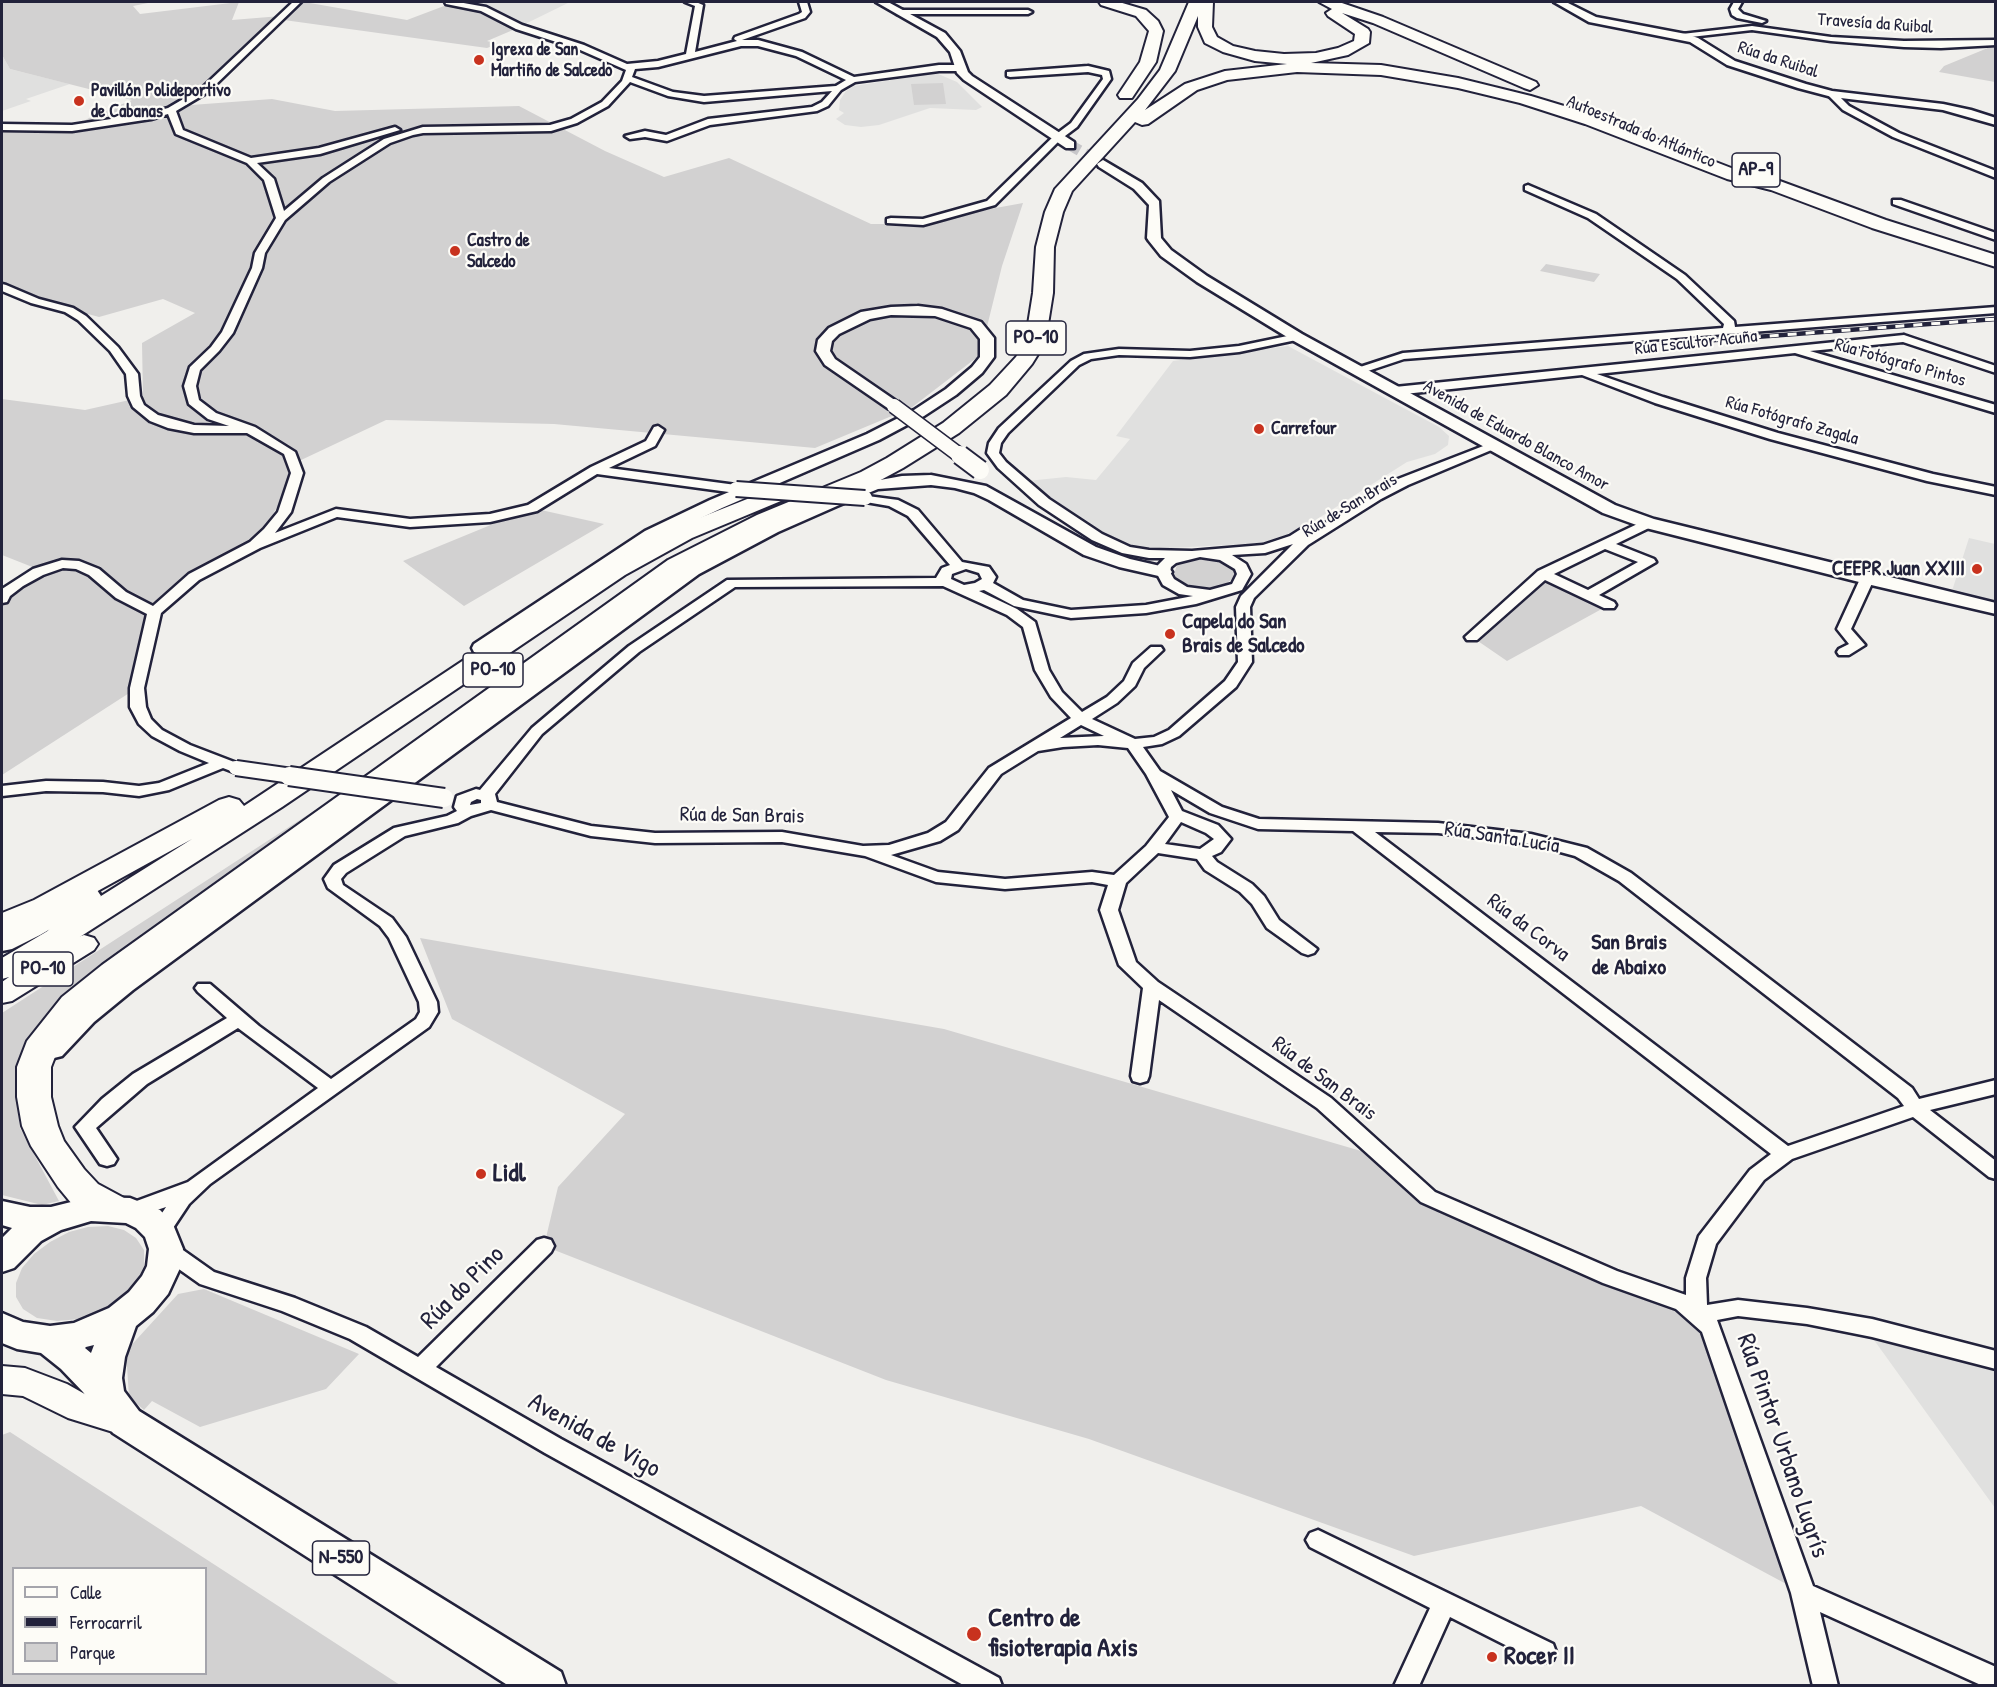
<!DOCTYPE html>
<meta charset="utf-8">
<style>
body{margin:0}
#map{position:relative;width:1997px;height:1687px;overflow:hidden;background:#f0efec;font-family:"Patrick Hand",sans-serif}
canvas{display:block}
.frame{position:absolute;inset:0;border:3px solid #22223b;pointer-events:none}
.legend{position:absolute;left:12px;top:1567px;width:195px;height:108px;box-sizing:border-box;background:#fdfcf7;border:2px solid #a5a5ac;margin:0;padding:8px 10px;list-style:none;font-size:18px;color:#22223b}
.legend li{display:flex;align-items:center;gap:12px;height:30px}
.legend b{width:30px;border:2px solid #a5a5ac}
</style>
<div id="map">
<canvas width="1997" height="1687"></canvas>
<div class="frame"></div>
<ul class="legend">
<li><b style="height:8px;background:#fdfcf7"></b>Calle</li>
<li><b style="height:8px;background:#22223b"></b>Ferrocarril</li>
<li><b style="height:16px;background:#d2d1d1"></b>Parque</li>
</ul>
</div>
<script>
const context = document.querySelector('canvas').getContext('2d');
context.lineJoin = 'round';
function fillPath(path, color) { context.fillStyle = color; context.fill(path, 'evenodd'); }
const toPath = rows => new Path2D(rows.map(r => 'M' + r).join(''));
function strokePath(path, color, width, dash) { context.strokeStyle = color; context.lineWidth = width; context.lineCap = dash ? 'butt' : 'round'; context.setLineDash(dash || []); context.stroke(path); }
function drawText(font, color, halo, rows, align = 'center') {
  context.font = font + ' "Patrick Hand",sans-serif'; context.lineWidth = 4.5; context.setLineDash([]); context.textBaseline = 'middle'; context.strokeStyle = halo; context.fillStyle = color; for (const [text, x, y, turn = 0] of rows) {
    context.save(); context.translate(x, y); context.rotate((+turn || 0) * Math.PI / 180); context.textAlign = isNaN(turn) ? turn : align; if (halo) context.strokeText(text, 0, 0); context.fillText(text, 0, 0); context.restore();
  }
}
const built = toPath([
 [456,2,570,2,523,25,487,9],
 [2,55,10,69,70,84,26,99,31,101,2,111],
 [936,73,957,82,982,107,976,110,930,108,879,125,861,127,845,125,836,119,844,113,839,110,840,100,846,91,854,86],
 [1288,346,1439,427,1449,436,1448,445,1435,454,1407,462,1281,542,1153,549,1134,547,1120,542,1074,517,1027,481,1066,477,1096,480,1130,439,1116,436,1173,361],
 [1969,538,1995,544,1995,603,1951,594],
 [1874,1340,1995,1366,1995,1508]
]);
const green = toPath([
 [2,2,153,2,133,6,140,14,239,2,232,20,281,16,228,68,178,106,272,99,335,111,519,106,605,151,664,177,729,158,871,224,925,224,968,213,1023,203,1002,266,980,355,911,408,815,448,554,424,386,420,299,461,297,473,255,545,154,612,137,688,2,775,2,599,3,594,45,572,2,555,2,399,85,410,143,397,142,343,195,313,163,299,99,317,37,300,2,286,2,125,72,128,89,118,132,100,10,69,2,55],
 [304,2,407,20,444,6,481,11,513,30,487,41,498,44,487,48,284,20],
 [1995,45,1995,82,1939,72,1944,66],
 [943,83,946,104,914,105,911,84],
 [1546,264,1600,274,1594,282,1540,271],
 [532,508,604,524,464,606,403,561],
 [1199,557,1226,563,1235,572,1234,578,1223,586,1213,588,1192,587,1177,579,1174,574,1177,565,1183,561],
 [1543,574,1609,605,1507,661,1472,637],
 [326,803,331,803,39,1037,16,1092,20,1128,59,1201,42,1205,2,1195,2,1013],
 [420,938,944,1029,1385,1158,1429,1197,1697,1315,1803,1593,1641,1506,1414,1556,1089,1439,886,1380,544,1246,558,1187,625,1114,452,1019],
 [108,1226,124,1230,136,1238,144,1250,144,1266,137,1282,122,1298,102,1311,80,1319,57,1321,37,1318,23,1309,16,1297,16,1283,22,1268,34,1254,50,1242,69,1232,88,1227],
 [204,1289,359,1354,326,1389,200,1427,152,1401,144,1410,129,1397,126,1351,178,1294],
 [10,1432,400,1685,2,1685,2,1435],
 [14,1568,206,1568,206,1674,14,1674]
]);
const tertiaryTunnel = toPath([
 [1070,145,1103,164]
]);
const minor = toPath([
 [293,2,301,2,208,92,176,111,183,130,251,158,319,148,395,127,400,130,320,154,257,163,274,179,284,211,323,178,384,139,423,127,550,125,571,119,602,102,622,81,626,70,578,49,516,29,481,11,446,4,445,2,458,2,486,7,522,25,584,45,627,64,658,61,686,54,695,6,685,2,696,2,703,5,695,52,737,41,734,39,735,37,799,14,802,12,799,2,807,2,810,12,805,18,742,40,758,40,802,52,854,77,939,65,961,65,965,68,961,71,939,71,855,82,841,90,828,106,817,111,710,125,667,141,645,137,630,139,625,136,645,131,666,135,708,119,812,107,822,102,832,91,704,102,668,96,630,82,608,106,577,123,551,131,423,133,413,135,390,143,329,182,285,220,265,253,262,268,233,333,219,351,200,370,196,386,199,400,216,413,255,427,295,452,303,473,291,512,275,533,336,509,410,519,490,514,528,505,591,467,646,441,654,427,658,426,664,430,655,446,609,468,736,485,742,489,736,493,597,474,537,511,490,522,410,527,337,517,260,548,199,580,161,613,144,688,146,707,151,719,162,730,190,745,242,765,244,768,242,771,236,773,223,768,169,790,139,796,103,792,46,791,2,796,2,786,46,781,103,782,139,786,159,783,209,763,180,751,152,736,139,724,130,707,130,688,147,614,116,598,89,575,76,569,63,568,43,575,23,586,10,596,7,602,2,603,2,589,33,569,62,560,79,561,99,569,126,592,153,606,189,574,250,542,264,529,278,512,291,473,284,454,247,433,194,433,168,428,150,421,133,407,128,396,126,374,110,351,78,320,65,312,31,303,2,291,2,284,6,285,39,299,73,308,86,316,118,347,138,374,140,396,144,405,158,415,194,425,229,426,208,419,189,404,184,386,190,367,211,347,222,332,252,268,255,253,276,218,264,180,247,163,176,134,168,114,151,119,72,131,2,130,2,124,72,125,150,113,168,108,202,88,293,2],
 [741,46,758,46,796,56,846,80,836,86,704,96,673,92,632,77,635,69,658,67,741,46],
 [1734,2,1742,2,1738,9,1743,14,1766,21,1762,23,1737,18,1732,15,1730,9,1734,2],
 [900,10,1028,10,1032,12,1028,14,897,14,897,10,900,10],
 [1752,26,1831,37,1904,41,1996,40,1996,45,1941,48,1904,47,1831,41,1752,30,1682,38,1678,36,1682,34,1752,26],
 [1088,66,1109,71,1111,79,1077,127,1061,139,995,205,923,225,887,223,887,219,891,218,923,219,987,201,1055,135,1071,123,1103,79,1102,75,1088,72,1010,77,1007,76,1007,72,1088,66],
 [1829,92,1835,92,1849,106,1899,133,1996,171,1996,178,1893,137,1843,110,1829,96,1829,92],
 [1528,185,1596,214,1685,275,1734,321,1735,327,1996,307,1996,313,1404,359,1362,373,1354,373,1354,369,1403,353,1723,328,1724,324,1677,279,1588,218,1525,190,1525,186,1528,185],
 [1893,200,1901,200,1996,233,1996,240,1893,204,1893,200],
 [1297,334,1301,335,1301,339,1239,352,1190,357,1119,355,1091,359,1079,365,1008,433,1001,443,999,453,1006,462,1049,499,1102,534,1130,547,1149,550,1192,551,1263,545,1290,536,1301,529,1306,528,1312,531,1398,479,1491,443,1499,443,1501,446,1408,485,1381,499,1308,545,1254,598,1250,607,1252,662,1236,687,1179,736,1162,744,1143,747,1160,771,1222,807,1259,819,1438,823,1531,834,1587,848,1631,873,1912,1088,1919,1099,1996,1080,1996,1094,1930,1110,1996,1161,1996,1179,1989,1177,1913,1117,1792,1159,1764,1180,1716,1244,1706,1278,1707,1305,1738,1300,1807,1308,1872,1319,1996,1351,1996,1369,1872,1337,1807,1324,1738,1316,1717,1320,1813,1586,1996,1667,1996,1686,1983,1686,1820,1612,1838,1686,1813,1686,1791,1593,1702,1332,1676,1309,1603,1283,1421,1202,1317,1108,1159,1000,1149,1076,1147,1081,1140,1083,1133,1081,1131,1076,1143,988,1119,965,1100,910,1108,885,1092,882,1005,889,936,882,865,856,782,842,655,843,591,836,491,810,471,816,458,823,405,836,346,873,341,879,343,885,392,918,406,937,437,1002,438,1012,429,1027,210,1184,189,1204,167,1237,160,1239,153,1237,150,1231,166,1207,130,1219,123,1216,120,1211,123,1206,188,1182,318,1088,238,1028,147,1084,96,1128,117,1159,114,1164,107,1166,100,1164,75,1127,102,1099,133,1074,227,1018,198,992,195,988,198,984,210,984,259,1026,331,1079,416,1019,420,1012,419,1002,389,938,380,926,328,888,324,879,334,865,394,828,447,816,457,811,454,807,457,796,476,789,480,790,532,728,629,646,727,580,936,578,942,568,950,565,908,516,889,506,860,501,859,498,860,495,898,500,918,510,962,562,989,567,996,577,993,583,1023,600,1071,610,1146,605,1193,596,1179,594,1163,585,1156,572,1158,565,1165,558,1149,558,1122,553,1092,540,1039,505,998,468,987,453,989,443,999,428,1071,361,1084,354,1119,349,1190,351,1239,346,1297,334],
 [1293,544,1241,596,1236,607,1238,662,1225,681,1169,730,1154,737,1135,739,1092,719,1117,703,1135,686,1144,668,1163,650,1161,647,1151,647,1133,663,1124,681,1107,697,1082,712,1062,692,1049,670,1035,622,1017,609,979,591,984,590,1014,606,1071,618,1146,613,1196,604,1242,590,1251,574,1246,564,1232,555,1265,553,1293,544],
 [1200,557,1220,560,1235,569,1237,574,1232,584,1210,590,1187,587,1174,579,1170,572,1171,567,1176,563,1200,557],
 [966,569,979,573,982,579,975,583,964,585,951,579,952,574,966,569],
 [943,586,1007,615,1023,627,1035,670,1051,697,1071,718,989,768,946,822,928,833,889,845,863,846,782,832,655,833,591,826,497,802,495,794,542,734,639,652,735,587,943,586],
 [1081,725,1104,736,1060,738,1081,725],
 [1098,745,1128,748,1146,774,1169,817,1146,846,1114,875,1092,872,1005,879,938,872,891,855,940,841,958,830,1001,774,1038,751,1063,747,1098,745],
 [1171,790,1210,813,1258,829,1353,831,1771,1154,1750,1170,1699,1236,1686,1278,1686,1295,1617,1271,1435,1192,1331,1098,1158,982,1136,962,1118,910,1126,883,1158,853,1197,859,1205,870,1240,892,1252,904,1267,928,1302,953,1308,955,1314,953,1317,949,1279,920,1264,896,1252,884,1217,862,1212,856,1221,852,1231,839,1218,825,1182,811,1171,790],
 [477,799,481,800,481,803,470,805,471,802,477,799],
 [1181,822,1206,833,1214,839,1200,849,1165,844,1181,822],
 [1375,832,1438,833,1531,844,1575,856,1619,881,1898,1098,1904,1106,1788,1146,1375,832],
 [1904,335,1996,366,1996,373,1903,342,1810,351,1996,405,1996,413,1795,353,1597,374,1663,397,1778,433,1933,474,1996,487,1996,495,1927,481,1770,439,1655,403,1582,375,1395,395,1389,391,1395,387,1904,335],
 [1648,519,1653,520,1655,523,1653,526,1616,544,1654,559,1656,562,1599,595,1614,602,1616,605,1614,608,1604,608,1545,580,1477,640,1467,640,1465,637,1538,571,1648,519],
 [1605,549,1638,562,1588,590,1554,574,1605,549],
 [1867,575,1874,579,1851,629,1865,645,1849,655,1839,655,1837,652,1839,649,1849,644,1837,629,1860,579,1867,575],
 [544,1238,551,1240,554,1246,551,1252,436,1367,561,1439,999,1678,1002,1686,965,1686,545,1453,350,1339,282,1311,200,1284,159,1255,156,1249,159,1243,166,1241,173,1243,214,1272,295,1298,366,1327,418,1357,537,1240,544,1238],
 [1318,1530,1553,1644,1556,1652,1553,1660,1544,1663,1535,1660,1450,1617,1419,1686,1394,1686,1430,1608,1310,1547,1306,1540,1310,1533,1318,1530]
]);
const tertiary = toPath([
 [876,2,888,2,945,33,960,51,968,72,972,76,1074,142,1074,148,1066,148,964,80,957,73,950,52,937,37,876,2],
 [1554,2,1566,2,1596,17,1686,34,1698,38,1735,61,1806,84,1832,91,1943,104,1971,110,1996,118,1996,125,1943,110,1832,97,1798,88,1727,65,1690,42,1589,22,1554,2],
 [1103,160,1142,183,1159,201,1161,238,1171,250,1207,276,1302,334,1615,505,1654,519,1996,603,1996,614,1867,584,1642,527,1603,513,1292,340,1197,282,1161,256,1149,241,1147,238,1149,205,1134,189,1099,167,1097,164,1103,160],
 [918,306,942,309,981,322,994,338,994,357,982,373,956,395,924,416,879,440,722,508,657,539,488,652,474,652,472,648,474,644,645,531,710,500,867,434,914,410,946,389,972,367,980,357,980,339,971,328,935,316,891,315,870,319,839,334,832,341,830,351,835,359,899,403,902,406,899,409,889,409,825,365,816,351,818,340,829,328,861,312,891,307,918,306],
 [931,475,986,486,1096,547,1130,559,1169,568,1172,572,1169,576,1163,577,1119,567,1084,555,989,500,974,493,955,488,931,485,878,489,837,506,778,532,699,574,133,990,94,1022,62,1056,54,1058,46,1056,42,1050,46,1044,78,1010,117,980,687,566,766,524,869,482,902,476,931,475]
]);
const primary = toPath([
 [61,926,71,929,74,935,72,939,84,935,94,938,98,944,94,950,12,1001,2,1003,2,982,9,977,2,979,2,958,51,929,61,926],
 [2,1366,25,1368,67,1384,90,1397,138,1412,143,1422,138,1432,126,1436,68,1418,23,1396,2,1394,2,1366]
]);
const trunk = toPath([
 [87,887,97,890,101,896,97,902,40,935,12,949,2,951,2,931,77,890,87,887],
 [91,1197,130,1198,160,1210,172,1222,183,1249,181,1266,168,1294,153,1312,136,1326,125,1357,122,1378,124,1391,139,1411,561,1672,566,1686,509,1686,113,1433,83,1392,61,1369,41,1353,17,1349,2,1343,2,1313,23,1322,50,1326,74,1323,109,1308,129,1292,142,1276,147,1266,149,1249,145,1237,136,1228,126,1223,91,1221,61,1230,41,1241,14,1268,2,1272,2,1238,12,1228,2,1225,2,1201,30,1207,51,1207,91,1197],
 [94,1345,91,1353,85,1348,86,1347,94,1345]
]);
const motorway = toPath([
 [1099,2,1119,2,1146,10,1158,21,1163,31,1156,62,1132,98,1120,98,1118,95,1140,62,1149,31,1136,16,1101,5,1099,2],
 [1189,2,1213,2,1212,27,1217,37,1233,46,1255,51,1284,54,1316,53,1338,48,1354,41,1355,34,1328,16,1326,13,1332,9,1319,2,1339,2,1383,17,1536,82,1538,85,1530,90,1524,88,1373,23,1342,13,1368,29,1370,32,1369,43,1348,55,1311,63,1381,65,1458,78,1531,96,1597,116,1739,171,1758,173,1886,220,1996,255,1996,267,1872,228,1771,190,1727,179,1585,124,1520,103,1458,88,1381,75,1297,72,1227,80,1197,90,1148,124,1142,125,1135,122,1072,191,1063,212,1054,247,1053,293,1045,343,1032,364,1006,395,959,433,903,468,877,482,773,525,686,570,405,773,124,981,86,1013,60,1044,51,1067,51,1097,58,1126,64,1141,84,1169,98,1184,124,1198,129,1208,124,1218,111,1222,98,1218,72,1204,58,1187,31,1146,22,1126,17,1097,17,1067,27,1041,62,997,102,965,668,560,757,515,861,472,887,458,943,423,990,385,1016,357,1025,343,1033,293,1036,247,1045,212,1055,189,1138,99,1160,70,1189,2],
 [1198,16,1198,27,1205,43,1223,52,1255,61,1287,64,1225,71,1185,84,1145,110,1175,71,1198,16],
 [780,486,788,488,792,493,788,498,692,538,625,575,282,807,72,942,61,945,50,942,45,935,50,928,192,839,56,914,2,935,2,913,34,900,219,800,229,797,239,800,244,806,607,565,674,528,780,486]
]);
const rail = toPath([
 [1662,344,1996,319]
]);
const minorBridgeFar1 = toPath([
 [736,489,865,498],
 [236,768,299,777]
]);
const minorBridge = toPath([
 [289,776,444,798]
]);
const tertiaryBridgeFar1 = toPath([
 [894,406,962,457]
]);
const tertiaryBridge = toPath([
 [960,455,980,470]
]);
const markers = [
 [479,60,6,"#c8321e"],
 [79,101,6,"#c8321e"],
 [455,251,6,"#c8321e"],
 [1259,429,6,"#c8321e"],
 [1977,569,6,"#c8321e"],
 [1170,634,6,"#c8321e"],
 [481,1174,6,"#c8321e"],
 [974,1634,8,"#c8321e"],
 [1492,1657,6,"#c8321e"]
];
const farStreetnames = [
 ["Travesía da Ruibal",1875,24,4],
 ["Rúa da Ruibal",1778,60,18],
 ["Autoestrada do Atlántico",1641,132,23],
 ["Rúa Escultor Acuña",1696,343,-6],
 ["Rúa Fotógrafo Pintos",1900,363,16],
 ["Rúa Fotógrafo Zagala",1792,421,16],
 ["Avenida de Eduardo Blanco Amor",1516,436,29],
 ["Rúa de San Brais",1350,506,-31]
];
const farPoinames = [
 ["Igrexa de San",491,50],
 ["Martiño de Salcedo",491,71],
 ["Pavillón Polideportivo",91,91],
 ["de Cabanas",91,112],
 ["Castro de",467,241],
 ["Salcedo",467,262],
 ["Carrefour",1271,429]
];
const shields = [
 [1756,170,48],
 [1036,338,60],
 [493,670,60],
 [43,969,60],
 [341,1558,57]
];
const shieldNames = [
 ["AP-9",1756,170],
 ["PO-10",1036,338],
 ["PO-10",493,670],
 ["PO-10",43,969],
 ["N-550",341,1558]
];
const poiNames = [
 ["CEEPR Juan XXIII",1965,569],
 ["Capela do San",1182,622,"left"],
 ["Brais de Salcedo",1182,646,"left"]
];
const streetNames = [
 ["Rúa de San Brais",742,816,1],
 ["Rúa Santa Lucía",1502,838,9],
 ["Rúa da Corva",1528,928,37],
 ["Rúa de San Brais",1324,1079,37]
];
const neighbourhoodNames = [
 ["San Brais",1629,943],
 ["de Abaixo",1629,968]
];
const nearPoinames = [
 ["Lidl",493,1174],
 ["Centro de",988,1619],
 ["fisioterapia Axis",988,1649],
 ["Rocer II",1504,1657]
];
const nearStreetnames = [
 ["Rúa do Pino",463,1288,-45],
 ["Avenida de Vigo",594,1436,29],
 ["Rúa Pintor Urbano Lugrís",1782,1446,71]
];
fillPath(built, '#e0e0df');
fillPath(green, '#d2d1d1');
strokePath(tertiaryTunnel, '#c7c6c9', 11, [11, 6]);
strokePath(minor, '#22223b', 5);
strokePath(tertiary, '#22223b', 5);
strokePath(primary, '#22223b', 4);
strokePath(trunk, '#22223b', 5);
strokePath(motorway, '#22223b', 4);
fillPath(minor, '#fdfcf7');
fillPath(tertiary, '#fdfcf7');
fillPath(primary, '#fdfcf7');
fillPath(trunk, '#fdfcf7');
fillPath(motorway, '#fdfcf7');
strokePath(rail, '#22223b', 4.5);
strokePath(rail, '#fdfcf7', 3, [9]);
strokePath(minorBridgeFar1, '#22223b', 18, []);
strokePath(minorBridge, '#22223b', 22, []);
strokePath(tertiaryBridgeFar1, '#22223b', 17, []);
strokePath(tertiaryBridge, '#22223b', 22, []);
strokePath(minorBridgeFar1, '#fdfcf7', 14);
strokePath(minorBridge, '#fdfcf7', 18);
strokePath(tertiaryBridgeFar1, '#fdfcf7', 14);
strokePath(tertiaryBridge, '#fdfcf7', 18);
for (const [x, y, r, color] of markers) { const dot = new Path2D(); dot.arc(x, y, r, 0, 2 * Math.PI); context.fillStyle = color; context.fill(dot); strokePath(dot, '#fdfcf7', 2); }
drawText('18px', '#22223b', '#fdfcf7', farStreetnames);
drawText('bold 18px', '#22223b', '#fdfcf7', farPoinames, 'left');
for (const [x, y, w] of shields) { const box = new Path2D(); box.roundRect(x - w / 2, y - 17, w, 34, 4.5); context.fillStyle = '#fdfcf7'; context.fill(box); strokePath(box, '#22223b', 1.5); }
drawText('bold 20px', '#22223b', null, shieldNames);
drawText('bold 21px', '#22223b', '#fdfcf7', poiNames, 'right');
drawText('21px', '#22223b', '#fdfcf7', streetNames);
drawText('bold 22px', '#22223b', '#fdfcf7', neighbourhoodNames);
drawText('bold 26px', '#22223b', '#fdfcf7', nearPoinames, 'left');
drawText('26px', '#22223b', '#fdfcf7', nearStreetnames);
</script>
